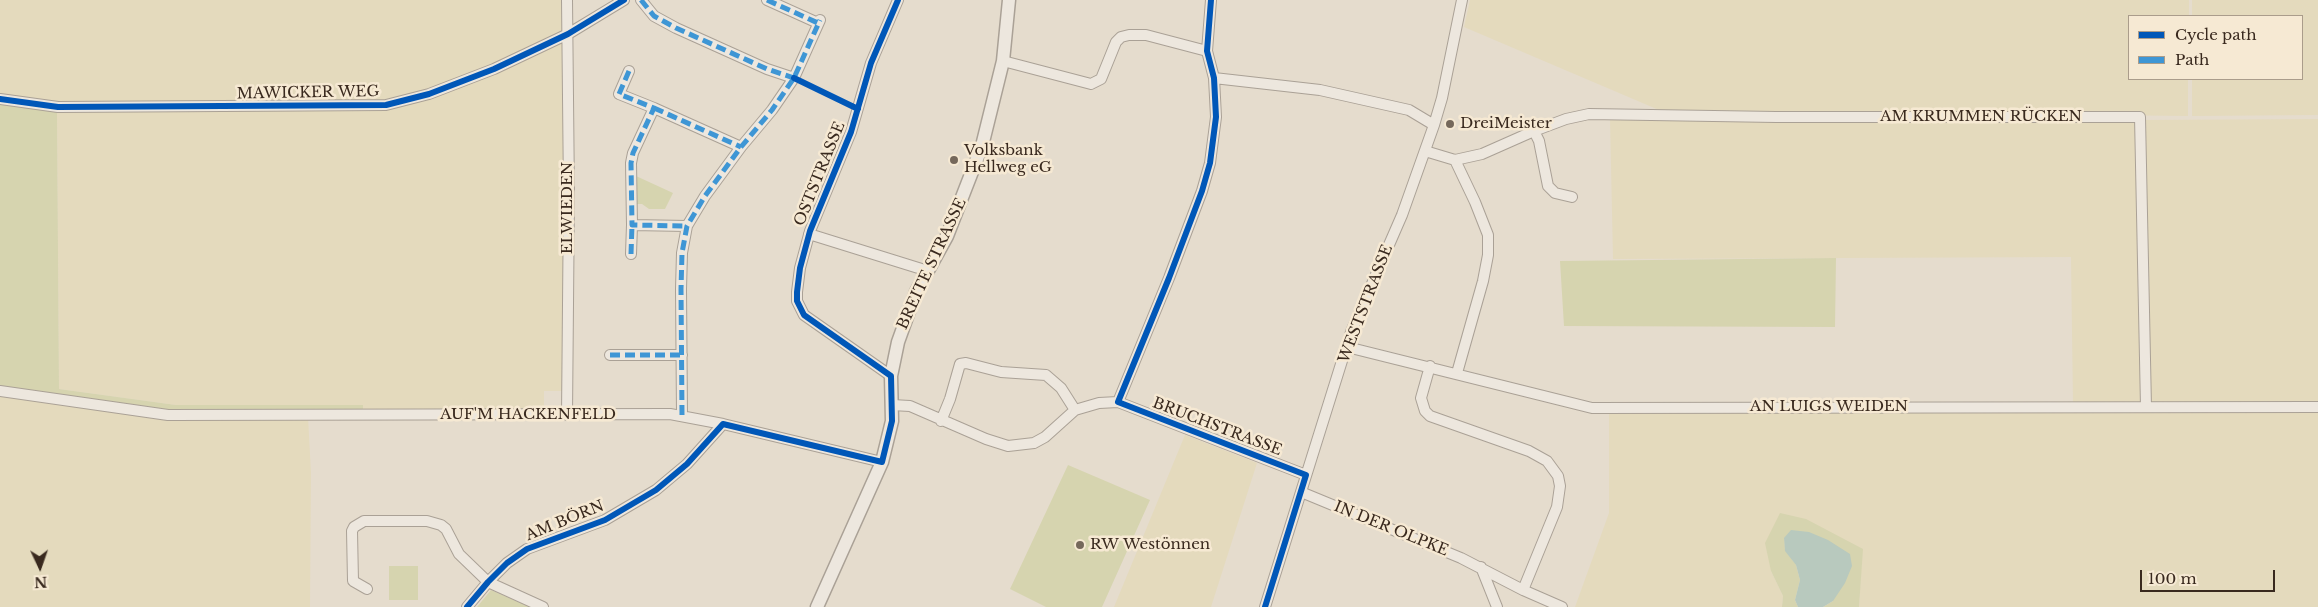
<!DOCTYPE html>
<meta charset="utf-8">
<style>
body{margin:0}
#map{position:relative;width:2318px;height:607px;overflow:hidden;background:#e5dccd;font-family:"Libre Baskerville",serif}
canvas{display:block}
.legend{position:absolute;left:2128px;top:15px;width:175px;height:65px;box-sizing:border-box;background:#f6e9d3;border:1px solid #aa9c8b;margin:0;padding:6px 9px;list-style:none;font-size:15px;color:#39291e}
.legend li{display:flex;align-items:center;gap:10px;height:25px}
.legend b{width:25px;border:1px solid #aa9c8b}
.north{position:absolute;left:15px;top:542px;width:50px;height:50px;-webkit-text-stroke:4px #f6e9d3;paint-order:stroke;rotate:177deg;font-size:14px;font-weight:700;line-height:20px;text-align:center;color:#39291e}
.north::after{content:'';display:block;margin:auto;width:18px;height:22px;background:#39291e;clip-path:polygon(50% 0,100% 100%,50% 72%,0 100%)}
.scale{position:absolute;left:2140px;top:570px;width:135px;height:22px;box-sizing:border-box;border:2px solid #39291e;border-top:0;padding-left:6px;font-size:15px;line-height:18px;white-space:nowrap;color:#39291e;-webkit-text-stroke:4px #f6e9d3;paint-order:stroke}
</style>
<div id="map">
<canvas width="2318" height="607"></canvas>
<ul class="legend">
<li><b style="height:6px;background:#0057b8"></b>Cycle path</li>
<li><b style="height:6px;background:#3e96d5"></b>Path</li>
</ul>
<div class="north">N</div>
<div class="scale">100 m</div>
</div>
<script>
const context = document.querySelector('canvas').getContext('2d');
context.lineJoin = 'round';
function fillPath(path, color) { context.fillStyle = color; context.fill(path, 'evenodd'); }
const toPath = rows => new Path2D(rows.map(r => 'M' + r).join(''));
function strokePath(path, color, width, dash) { context.strokeStyle = color; context.lineWidth = width; context.lineCap = dash ? 'butt' : 'round'; context.setLineDash(dash || []); context.stroke(path); }
function drawText(font, color, halo, rows, align = 'center') {
  context.font = font + ' "Libre Baskerville",serif'; context.lineWidth = 5; context.setLineDash([]); context.textBaseline = 'middle'; context.strokeStyle = halo; context.fillStyle = color; for (const [text, x, y, turn = 0] of rows) {
    context.save(); context.translate(x, y); context.rotate((+turn || 0) * Math.PI / 180); context.textAlign = isNaN(turn) ? turn : align; if (halo) context.strokeText(text, 0, 0); context.fillText(text, 0, 0); context.restore();
  }
}
const farmland = toPath([
 [0,0,565,0,565,30,495,66,396,100,58,104,0,96],
 [1470,0,2189,0,2189,16,2129,16,2129,79,2188,79,2188,116,1659,110,1464,27],
 [2192,0,2318,0,2318,115,2192,116,2192,79,2302,79,2302,16,2192,16],
 [564,41,566,391,544,391,544,414,363,414,363,405,176,405,59,389,57,110,375,109,493,74],
 [1610,118,2138,119,2143,405,2073,405,2071,257,1613,259],
 [2318,119,2318,405,2148,405,2142,120],
 [0,394,308,417,311,473,310,607,0,607],
 [2318,409,2318,607,1859,607,1862,549,1771,571,1783,596,1782,607,1575,607,1609,513,1609,410],
 [1185,435,1257,463,1211,607,1114,607]
]);
const green = toPath([
 [0,101,57,110,59,389,176,405,363,405,363,414,169,412,0,387],
 [636,176,673,193,665,209,649,209,642,204,636,204],
 [1836,258,1835,327,1564,326,1560,261],
 [1068,465,1150,500,1102,607,1046,607,1010,589],
 [1780,513,1806,519,1863,549,1859,607,1823,607,1833,601,1784,538,1785,550,1796,565,1800,580,1795,600,1798,607,1782,607,1783,596,1771,571,1765,543],
 [389,566,418,566,418,600,389,600],
 [491,590,516,601,530,607,477,607]
]);
const water = toPath([
 [1791,530,1809,532,1828,540,1850,554,1852,566,1845,583,1833,601,1823,607,1798,607,1795,600,1800,580,1796,565,1785,551,1784,538]
]);
const minor = toPath([
 [641,0,654,16,676,28,767,69,794,78],
 [767,0,818,23],
 [1003,61,1091,84,1101,79,1116,42,1121,37,1129,35,1146,35,1207,51],
 [629,71,619,94,654,108,633,153,631,163,632,225,687,226],
 [1214,78,1320,90,1409,110,1434,125],
 [0,99,58,107,386,105,429,94,494,69,568,34,624,0],
 [654,108,741,147],
 [1534,131,1566,119,1589,114,1776,117,2140,117,2146,407],
 [1425,151,1455,160,1475,202,1488,235,1488,255,1483,281,1457,373],
 [1455,160,1482,154,1534,131,1539,141,1548,186,1555,193,1572,197],
 [809,234,928,271],
 [631,254,632,225],
 [1347,347,1592,408,2318,407],
 [610,355,682,355],
 [1430,366,1421,398,1425,411,1430,416,1529,451,1547,461,1558,476,1560,486,1557,507,1523,590],
 [891,376,804,315,797,301,797,292,800,268,810,231,851,132,871,63,898,0],
 [0,391,168,415,670,414,723,424,882,462],
 [1118,402,1169,278,1202,191,1210,163,1216,117,1214,78,1207,51,1211,0],
 [892,405,910,406,986,439,1008,446,1034,443,1045,437,1075,410,1099,403,1118,402,1306,475],
 [567,415,569,194,567,0],
 [682,415,681,289,682,253,687,226,705,196,741,147,772,110,794,78,820,20],
 [941,421,950,399,960,364,966,363,1001,372,1046,375,1061,388,1075,410],
 [1301,492,1461,558,1523,590,1562,607],
 [1481,567,1497,607],
 [367,589,353,581,352,531,354,527,364,521,427,521,441,525,446,529,459,554,488,582,543,607],
 [467,607,488,582,507,563,527,549,605,520,656,490,687,464,723,424],
 [1265,607,1351,332,1402,215,1434,125,1442,98,1462,0]
]);
const tertiary = toPath([
 [817,607,882,462,892,421,891,376,898,342,916,292,947,236,982,146,1003,61,1009,0]
]);
const quiet = toPath([
 [641,0,654,16,676,28,767,69,797,79],
 [767,0,818,23],
 [629,71,619,94,654,108,633,153,631,163,632,225,687,226],
 [654,108,741,147],
 [631,254,632,225],
 [610,355,682,355],
 [682,415,681,289,682,253,687,226,705,196,741,147,772,110,794,78,820,20]
]);
const cycleway = toPath([
 [1211,0,1207,51,1214,78,1216,117,1210,163,1202,191,1169,278,1118,402,1306,475,1265,607],
 [794,78,858,109],
 [0,99,58,107,386,105,429,94,494,69,568,34,624,0],
 [467,607,488,582,507,563,527,549,605,520,656,490,687,464,723,424,882,462,892,421,891,376,804,315,797,301,797,292,800,268,810,231,851,132,871,63,898,0]
]);
const markers = [
 [1450,124,5,"#75685b"],
 [954,160,5,"#75685b"],
 [1080,545,5,"#75685b"]
];
const streetNames = [
 ["MAWICKER WEG",308,93,-1],
 ["AM KRUMMEN RÜCKEN",1981,117],
 ["OSTSTRASSE",820,174,-68],
 ["ELWIEDEN",568,208,-90],
 ["BREITE STRASSE",932,264,-65],
 ["WESTSTRASSE",1366,304,-69],
 ["AN LUIGS WEIDEN",1829,407],
 ["AUF'M HACKENFELD",528,415],
 ["BRUCHSTRASSE",1217,427,21],
 ["AM BÖRN",565,521,-22],
 ["IN DER OLPKE",1391,529,22]
];
const poiNames = [
 ["DreiMeister",1460,124],
 ["Volksbank",964,151],
 ["Hellweg eG",964,168],
 ["RW Westönnen",1090,545]
];
fillPath(farmland, '#e4dabd');
fillPath(green, '#d6d4af');
fillPath(water, '#b8c9be');
strokePath(minor, '#aaa196', 12);
strokePath(tertiary, '#aaa196', 15);
strokePath(minor, '#ede7de', 10);
strokePath(tertiary, '#ede7de', 12);
strokePath(quiet, '#3e96d5', 5, [10, 5]);
strokePath(cycleway, '#0057b8', 6);
for (const [x, y, r, color] of markers) { const dot = new Path2D(); dot.arc(x, y, r, 0, 2 * Math.PI); context.fillStyle = color; context.fill(dot); strokePath(dot, '#f6e9d3', 2); }
drawText('15px', '#39291e', '#f6e9d3', streetNames);
drawText('15px', '#39291e', '#f6e9d3', poiNames, 'left');
</script>
